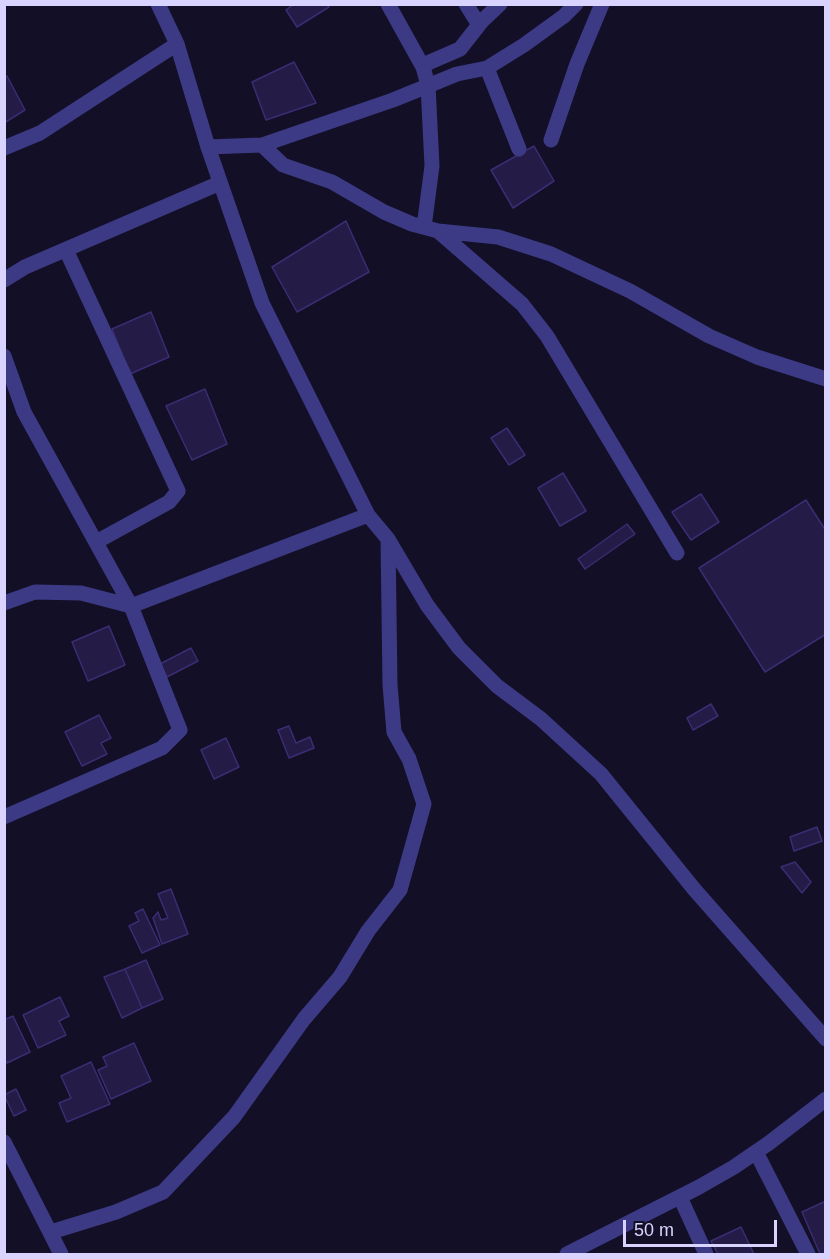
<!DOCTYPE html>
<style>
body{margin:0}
#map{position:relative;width:830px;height:1259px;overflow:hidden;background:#130f26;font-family:Arial,sans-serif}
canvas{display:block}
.frame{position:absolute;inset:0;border:6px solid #d9d4ff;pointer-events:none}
.scale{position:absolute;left:623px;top:1220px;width:154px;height:27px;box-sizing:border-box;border:3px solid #d9d4ff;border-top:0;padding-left:8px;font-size:18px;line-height:21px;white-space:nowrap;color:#d9d4ff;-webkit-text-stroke:4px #130f26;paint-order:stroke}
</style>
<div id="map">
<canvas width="830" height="1259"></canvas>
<div class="frame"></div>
<div class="scale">50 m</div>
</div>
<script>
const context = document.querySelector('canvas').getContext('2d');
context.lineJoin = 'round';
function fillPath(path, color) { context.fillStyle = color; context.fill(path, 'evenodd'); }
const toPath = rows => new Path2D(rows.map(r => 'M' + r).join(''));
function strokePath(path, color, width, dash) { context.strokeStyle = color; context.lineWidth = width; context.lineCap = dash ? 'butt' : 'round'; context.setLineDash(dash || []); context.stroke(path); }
const building = toPath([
 [294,4,327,4,329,7,297,27,286,10,294,4],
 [294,62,316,103,266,120,252,82,294,62],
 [7,76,25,110,4,123,4,78,7,76],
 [534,146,554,181,513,208,491,170,534,146],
 [346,221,369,272,297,312,272,267,346,221],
 [151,312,169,357,130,374,112,329,151,312],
 [205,389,227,444,192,460,166,406,205,389],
 [507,428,525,455,509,465,491,438,507,428],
 [563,473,586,511,560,526,538,488,563,473],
 [701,494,719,522,691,540,672,512,701,494],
 [806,500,826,531,826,634,765,672,699,568,806,500],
 [627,524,635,534,585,569,578,559,627,524],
 [109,626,125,665,88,681,72,642,109,626],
 [191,648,198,661,167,677,160,664,191,648],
 [711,704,718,716,693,730,687,718,711,704],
 [99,715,111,738,101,743,107,754,82,766,65,732,99,715],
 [289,726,296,743,310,737,314,748,289,758,278,730,289,726],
 [226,738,239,767,214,779,201,750,226,738],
 [817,827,822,841,794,851,790,837,817,827],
 [795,862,811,882,802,893,781,867,795,862],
 [171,889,188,934,162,944,153,918,158,912,161,920,168,918,158,894,171,889],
 [143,909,160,945,142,953,129,926,139,921,135,913,143,909],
 [146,960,163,999,142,1008,125,969,146,960],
 [125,969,142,1008,122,1018,104,977,125,969],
 [60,997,69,1016,59,1021,66,1035,38,1048,23,1015,60,997],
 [13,1016,30,1052,7,1063,4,1058,4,1020,13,1016],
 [134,1043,151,1081,111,1099,98,1070,107,1066,103,1057,134,1043],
 [91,1062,110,1104,67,1122,59,1103,71,1098,61,1076,91,1062],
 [16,1089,26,1110,14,1116,4,1095,16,1089],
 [826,1201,826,1254,820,1254,802,1212,826,1201],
 [741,1227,754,1254,718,1254,711,1241,741,1227]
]);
const minor = toPath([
 [158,4,177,44,208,147,262,303,368,515,388,539,427,605,459,648,497,686,541,719,601,774,694,889,826,1039],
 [388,4,423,67,428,85,432,166,424,227],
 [466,4,479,25],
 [423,67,430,62,460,49,482,21,500,4],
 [487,68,519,149],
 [551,140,577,64,602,4],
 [262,145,283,165,332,182,384,212,412,224,438,231,498,237,551,254,630,291,709,336,757,357,826,379],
 [208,147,262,145,393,100,457,74,487,68,524,45,564,16,576,4],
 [4,148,40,133,177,44],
 [438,231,522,304,547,336,677,553],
 [66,250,178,491,169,502,96,542],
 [4,280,25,267,220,183],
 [4,356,24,412,131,606,180,730,162,748,4,817],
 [4,603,35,592,81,593,131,606,368,515],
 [4,1142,61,1254],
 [756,1152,808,1254],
 [680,1197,706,1254],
 [51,1232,116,1212,163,1192,234,1117,304,1019,340,977,368,931,400,890,424,804,409,759,394,732,390,685,388,539],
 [567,1254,699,1187,734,1167,769,1143,826,1099]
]);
fillPath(building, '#241b47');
strokePath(building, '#3b2d73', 1.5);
strokePath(minor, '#3d3a85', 15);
</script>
